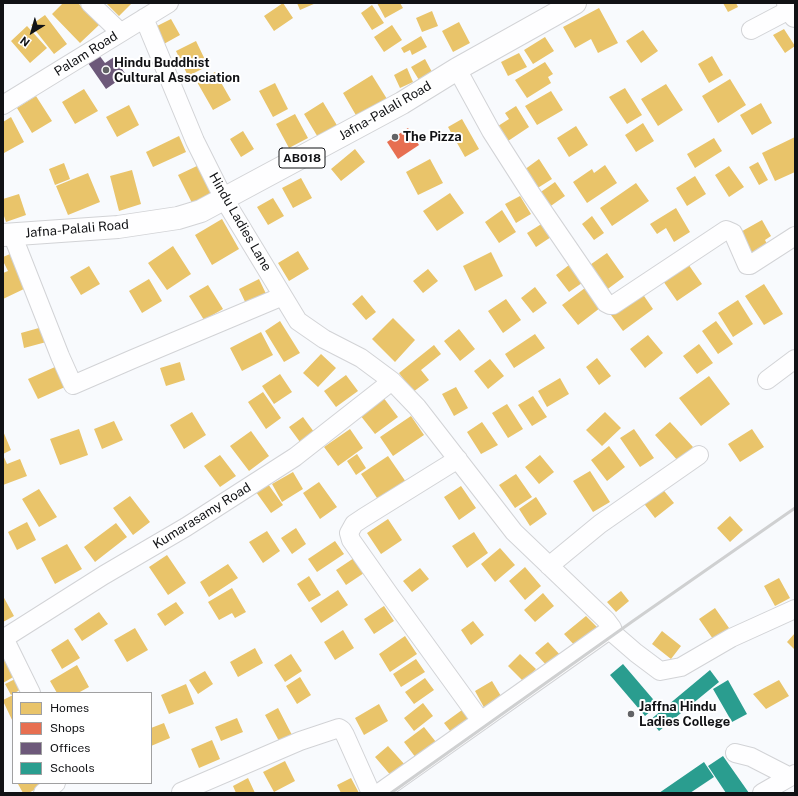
<!DOCTYPE html>
<style>
body{margin:0}
#map{position:relative;width:798px;height:796px;overflow:hidden;background:#f8fafd;font-family:"Public Sans",sans-serif}
canvas{display:block}
.frame{position:absolute;inset:0;border:4px solid #111215;pointer-events:none}
.legend{position:absolute;left:12px;top:692px;width:140px;height:92px;box-sizing:border-box;background:#fff;border:1px solid #a0a0a1;margin:0;padding:5px 7px;list-style:none;font-size:12px;color:#111215}
.legend li{display:flex;align-items:center;gap:8px;height:20px}
.legend b{width:20px;border:1px solid #a0a0a1}
.north{position:absolute;left:12px;top:12px;width:40px;height:40px;-webkit-text-stroke:3px #fff;paint-order:stroke;rotate:217deg;font-size:11px;font-weight:700;line-height:16px;text-align:center;color:#111215}
.north::after{content:'';display:block;margin:auto;width:14px;height:18px;background:#111215;clip-path:polygon(50% 0,100% 100%,50% 72%,0 100%)}
</style>
<div id="map">
<canvas width="798" height="796"></canvas>
<div class="frame"></div>
<ul class="legend">
<li><b style="height:11px;background:#e9c46a"></b>Homes</li>
<li><b style="height:11px;background:#e76f51"></b>Shops</li>
<li><b style="height:11px;background:#6d597a"></b>Offices</li>
<li><b style="height:11px;background:#2a9d8f"></b>Schools</li>
</ul>
<div class="north">N</div>
</div>
<script>
const context = document.querySelector('canvas').getContext('2d');
context.lineJoin = 'round';
function fillPath(path, color) { context.fillStyle = color; context.fill(path, 'evenodd'); }
const toPath = rows => new Path2D(rows.map(r => 'M' + r).join(''));
function strokePath(path, color, width, dash) { context.strokeStyle = color; context.lineWidth = width; context.lineCap = dash ? 'butt' : 'round'; context.setLineDash(dash || []); context.stroke(path); }
function drawText(font, color, halo, rows, align = 'center') {
  context.font = font + ' "Public Sans",sans-serif'; context.lineWidth = 4; context.setLineDash([]); context.textBaseline = 'middle'; context.strokeStyle = halo; context.fillStyle = color; for (const [text, x, y, turn = 0] of rows) {
    context.save(); context.translate(x, y); context.rotate((+turn || 0) * Math.PI / 180); context.textAlign = isNaN(turn) ? turn : align; if (halo) context.strokeText(text, 0, 0); context.fillText(text, 0, 0); context.restore();
  }
}
const homes = toPath([
 [63,3,78,3,99,25,80,43,52,14],
 [106,3,132,3,119,16],
 [283,3,293,18,274,31,264,16],
 [297,3,316,3,300,10],
 [377,3,400,3,403,8,385,18],
 [723,3,736,3,738,7,728,12],
 [372,5,384,23,372,30,361,13],
 [599,8,618,43,598,53,591,39,575,48,563,27],
 [432,11,438,26,422,32,416,18],
 [45,15,67,44,54,54,31,25],
 [171,19,180,35,162,45,153,28],
 [459,22,470,43,453,52,442,31],
 [392,25,402,40,384,52,374,37],
 [27,26,47,48,30,63,11,41],
 [784,29,795,46,785,53,773,35],
 [643,30,658,51,641,63,626,41],
 [421,36,427,47,412,55,410,50,404,53,401,48],
 [545,37,554,51,533,64,524,50],
 [196,41,208,66,188,76,176,51],
 [519,53,527,67,508,76,501,62],
 [712,56,723,75,709,83,698,64],
 [425,59,432,72,419,80,411,67],
 [545,62,553,74,548,77,551,83,527,98,515,80],
 [407,68,413,82,400,88,394,75],
 [215,72,231,100,213,110,197,82],
 [372,75,387,99,357,117,343,93],
 [730,79,746,105,718,123,702,96],
 [275,83,288,109,273,117,259,91],
 [666,84,683,110,658,126,641,99],
 [625,88,642,115,627,124,609,97],
 [84,89,98,111,75,124,62,102],
 [551,91,563,110,537,125,525,106],
 [36,96,52,121,32,133,17,108],
 [323,102,338,127,319,139,304,114],
 [761,103,772,123,752,135,740,115],
 [129,105,139,125,117,137,106,117],
 [516,106,529,127,508,141,498,126,509,119,505,113],
 [295,114,308,138,289,148,276,124],
 [11,117,24,142,4,153,3,122],
 [462,119,479,149,465,157,448,127],
 [643,123,654,141,636,152,625,135],
 [576,126,588,145,569,157,557,138],
 [243,131,254,149,241,157,230,139],
 [179,136,186,152,153,167,146,152],
 [795,137,795,172,775,181,762,153],
 [714,138,722,151,695,168,687,154],
 [355,149,365,162,341,181,331,169],
 [430,159,443,183,418,195,406,172],
 [539,159,552,179,536,189,524,170],
 [758,162,768,180,759,185,749,167],
 [64,163,70,179,55,185,49,169],
 [199,165,213,193,192,203,178,175],
 [605,165,617,183,587,203,573,182,592,169,594,173],
 [729,166,744,187,729,197,715,175],
 [132,170,141,204,119,211,110,176],
 [88,173,100,202,68,215,56,186],
 [695,176,706,194,687,206,676,188],
 [301,178,312,198,293,208,282,188],
 [555,182,565,196,545,210,535,196],
 [636,183,649,201,612,226,600,208],
 [450,193,464,213,437,231,423,211],
 [19,194,26,215,6,222,3,213,3,199],
 [520,196,531,214,516,223,505,204],
 [273,198,284,216,268,225,257,207],
 [676,208,690,232,674,242,666,228,657,234,650,224],
 [502,210,516,232,499,243,485,222],
 [592,216,604,233,594,240,582,224],
 [222,219,239,249,212,265,195,235],
 [762,220,771,236,765,240,768,246,750,256,737,234],
 [543,223,551,237,536,247,527,233],
 [173,246,191,274,167,290,148,263],
 [298,251,309,269,289,281,278,263],
 [491,252,503,276,475,291,463,266],
 [607,253,624,277,605,291,587,267],
 [10,254,26,288,3,299,3,273,8,271,3,261,3,257],
 [686,261,702,284,677,301,661,278],
 [569,265,582,283,569,292,556,275],
 [89,266,100,284,81,295,70,277],
 [428,269,438,281,423,293,413,281],
 [149,279,162,301,142,313,129,291],
 [259,279,268,298,248,308,239,289],
 [764,284,783,314,764,325,745,296],
 [208,285,223,309,204,320,189,296],
 [535,287,547,303,533,313,521,298],
 [585,288,600,308,578,325,562,305],
 [642,293,653,309,623,331,611,315],
 [362,295,376,312,366,320,352,304],
 [506,299,521,320,503,333,488,311],
 [738,300,753,324,733,337,718,313],
 [393,318,415,340,395,362,372,339],
 [280,321,300,353,284,362,265,331],
 [716,321,733,344,718,354,702,331],
 [46,326,50,341,24,348,21,333],
 [459,329,475,349,460,361,444,341],
 [261,332,273,355,242,371,230,348],
 [535,334,545,348,514,368,505,354],
 [648,335,663,353,645,368,630,349],
 [699,344,713,363,697,374,683,356],
 [434,345,441,354,421,370,429,380,413,392,399,373],
 [321,354,336,368,318,387,303,373],
 [597,358,611,376,599,385,586,367],
 [490,359,504,376,488,389,474,371],
 [180,362,185,380,166,386,160,368],
 [55,367,65,387,38,399,28,379],
 [280,374,292,392,274,404,262,386],
 [346,375,358,391,336,407,324,391],
 [709,376,730,404,701,426,679,398],
 [560,378,569,394,547,407,538,391],
 [456,387,468,408,454,416,442,394],
 [263,392,281,418,266,429,248,402],
 [533,396,547,417,532,426,518,405],
 [383,397,398,417,375,434,360,415],
 [507,404,523,429,508,438,492,413],
 [192,412,206,435,184,449,170,425],
 [605,412,621,428,602,446,586,430],
 [411,416,424,435,393,456,380,437],
 [303,417,314,432,300,442,289,427],
 [114,421,123,440,102,449,94,429],
 [482,422,498,445,481,454,467,432],
 [670,422,693,447,678,461,655,435],
 [79,429,88,455,60,465,50,439],
 [350,429,363,448,338,466,324,447],
 [634,429,654,458,640,467,620,438],
 [752,429,764,447,740,462,728,444],
 [3,431,11,450,3,454],
 [251,431,269,456,249,471,230,446],
 [609,446,625,467,607,481,591,460],
 [357,454,366,468,356,475,347,461],
 [3,455,7,464,20,459,27,476,3,485],
 [220,455,236,476,220,487,204,466],
 [540,455,554,472,539,484,525,467],
 [388,456,406,482,379,501,361,474],
 [590,471,610,502,593,512,573,481],
 [293,472,303,489,282,502,272,484],
 [516,474,532,497,515,508,499,485],
 [319,482,337,507,320,519,303,493],
 [268,484,283,505,271,513,256,492],
 [461,486,476,508,459,520,444,497],
 [661,487,674,503,655,518,642,501],
 [39,489,57,517,39,527,22,499],
 [130,496,150,522,133,535,113,508],
 [536,497,547,514,530,526,519,509],
 [730,516,743,530,730,542,717,528],
 [388,519,402,540,381,554,367,533],
 [27,522,36,540,17,550,8,532],
 [116,523,127,537,95,562,84,547],
 [296,528,306,544,292,554,281,538],
 [267,531,280,551,263,563,249,542],
 [474,532,488,553,467,568,452,546],
 [335,541,344,554,317,572,308,559],
 [67,544,82,569,55,584,41,558],
 [500,548,515,565,495,582,481,564],
 [167,555,186,583,168,595,149,567],
 [354,558,364,573,346,585,336,570],
 [228,564,238,578,209,597,200,582],
 [525,567,541,586,525,600,509,581],
 [420,568,429,579,412,592,403,581],
 [309,576,321,595,309,602,297,584],
 [779,578,790,598,775,606,764,586],
 [232,588,246,612,235,618,232,613,219,620,208,602],
 [338,590,348,605,321,623,311,608],
 [621,591,629,601,616,612,607,602],
 [543,593,554,606,535,622,524,610],
 [3,596,14,616,3,622],
 [176,602,184,613,165,626,157,614],
 [384,606,394,621,374,634,364,619],
 [715,608,729,628,713,639,699,619],
 [99,612,108,624,82,641,74,629],
 [586,616,599,629,577,648,564,634],
 [473,621,484,635,471,645,461,630],
 [135,628,148,650,127,662,114,640],
 [343,630,354,648,335,660,324,642],
 [662,631,681,646,671,659,652,644],
 [795,633,795,650,787,642],
 [405,636,417,654,390,672,379,654],
 [68,639,80,658,62,669,51,650],
 [548,642,563,658,550,669,535,653],
 [255,648,263,663,238,677,230,662],
 [3,654,15,676,3,683],
 [291,654,302,671,285,682,274,665],
 [520,654,536,669,524,682,508,666],
 [416,659,425,672,401,687,393,674],
 [77,665,89,687,78,693,57,693,50,681],
 [205,671,213,684,198,694,189,680],
 [19,677,25,687,11,695,5,684],
 [300,677,311,695,297,704,286,686],
 [425,678,434,690,414,704,405,692],
 [779,680,789,696,766,709,753,694],
 [492,681,504,701,486,711,475,691],
 [186,684,194,704,169,714,161,695],
 [13,695,13,722,3,701,3,700],
 [423,703,433,716,414,731,404,718],
 [379,704,388,721,364,735,355,718],
 [278,708,292,735,279,741,265,715],
 [462,710,472,723,454,736,444,723],
 [237,718,243,732,221,741,215,727],
 [164,723,170,738,151,746,151,728],
 [424,727,440,747,419,762,404,742],
 [212,740,220,759,199,768,191,749],
 [388,746,406,766,393,778,375,757],
 [285,761,295,781,274,792,263,772],
 [248,778,255,793,236,793,233,786],
 [351,778,359,793,341,793,337,785],
 [21,783,41,783,43,786,28,793,23,793,18,784]
]);
const shops = toPath([
 [408,128,419,145,398,159,387,142]
]);
const offices = toPath([
 [99,55,105,63,114,57,126,75,106,89,88,63]
]);
const schools = toPath([
 [623,664,658,705,645,716,610,675],
 [710,670,719,682,659,731,650,720],
 [728,680,747,714,732,722,713,689],
 [723,756,749,793,726,793,708,766],
 [704,762,714,777,690,793,659,793]
]);
const minor = toPath([
 [90,3,120,32],
 [144,18,195,141,224,199,298,321,324,339,361,358,392,381,417,407,514,532,606,620,612,628,379,793],
 [751,30,791,9],
 [457,69,491,131,530,192,606,303,610,305,613,305,726,230,733,233,747,265,750,265,795,236],
 [3,105,169,3],
 [12,234,60,356,73,385,133,359,283,296],
 [767,380,795,359],
 [458,459,363,518,354,524,349,533,351,540,389,594,481,721],
 [549,566,600,524,699,455],
 [612,628,614,634,636,653,660,671,681,667,731,638,795,609],
 [4,638,31,693],
 [3,639,104,575,186,527,295,457,392,381],
 [735,753,751,757,790,777],
 [43,793,56,783],
 [182,793,181,792,300,741,339,728,342,730,345,735,371,793],
 [762,793,795,774]
]);
const major = toPath([
 [788,3,795,16],
 [3,235,118,227,178,218,201,211,402,103,457,69,575,3]
]);
const rail = toPath([
 [391,793,633,621,795,508]
]);
const markers = [
 [106,70,4,"#626366"],
 [395,137,4,"#626366"],
 [631,714,4,"#626366"]
];
const shields = [
 [302,158,46]
];
const shieldNames = [
 ["AB018",302,158]
];
const streetNames = [
 ["Palam Road",86,54,-32],
 ["Jafna-Palali Road",385,111,-30],
 ["Hindu Ladies Lane",240,222,60],
 ["Jafna-Palali Road",77,229,-5],
 ["Kumarasamy Road",202,516,-32]
];
const poiNames = [
 ["Hindu Buddhist",114,63],
 ["Cultural Association",114,78],
 ["The Pizza",403,137],
 ["Jaffna Hindu",639,707],
 ["Ladies College",639,722]
];
fillPath(homes, '#e9c46a');
fillPath(shops, '#e76f51');
fillPath(offices, '#6d597a');
fillPath(schools, '#2a9d8f');
strokePath(minor, '#d2d3d6', 20);
strokePath(major, '#d2d3d6', 24);
strokePath(minor, '#fefeff', 18);
strokePath(major, '#fefeff', 22);
strokePath(rail, '#cfd0d1', 3);
for (const [x, y, r, color] of markers) { const dot = new Path2D(); dot.arc(x, y, r, 0, 2 * Math.PI); context.fillStyle = color; context.fill(dot); strokePath(dot, '#fff', 1.5); }
for (const [x, y, w] of shields) { const box = new Path2D(); box.roundRect(x - w / 2, y - 10, w, 20, 3); context.fillStyle = '#fff'; context.fill(box); strokePath(box, '#111215', 1); }
drawText('bold 12px', '#111215', null, shieldNames);
drawText('13px', '#111215', '#fff', streetNames);
drawText('bold 13px', '#111215', '#fff', poiNames, 'left');
</script>
